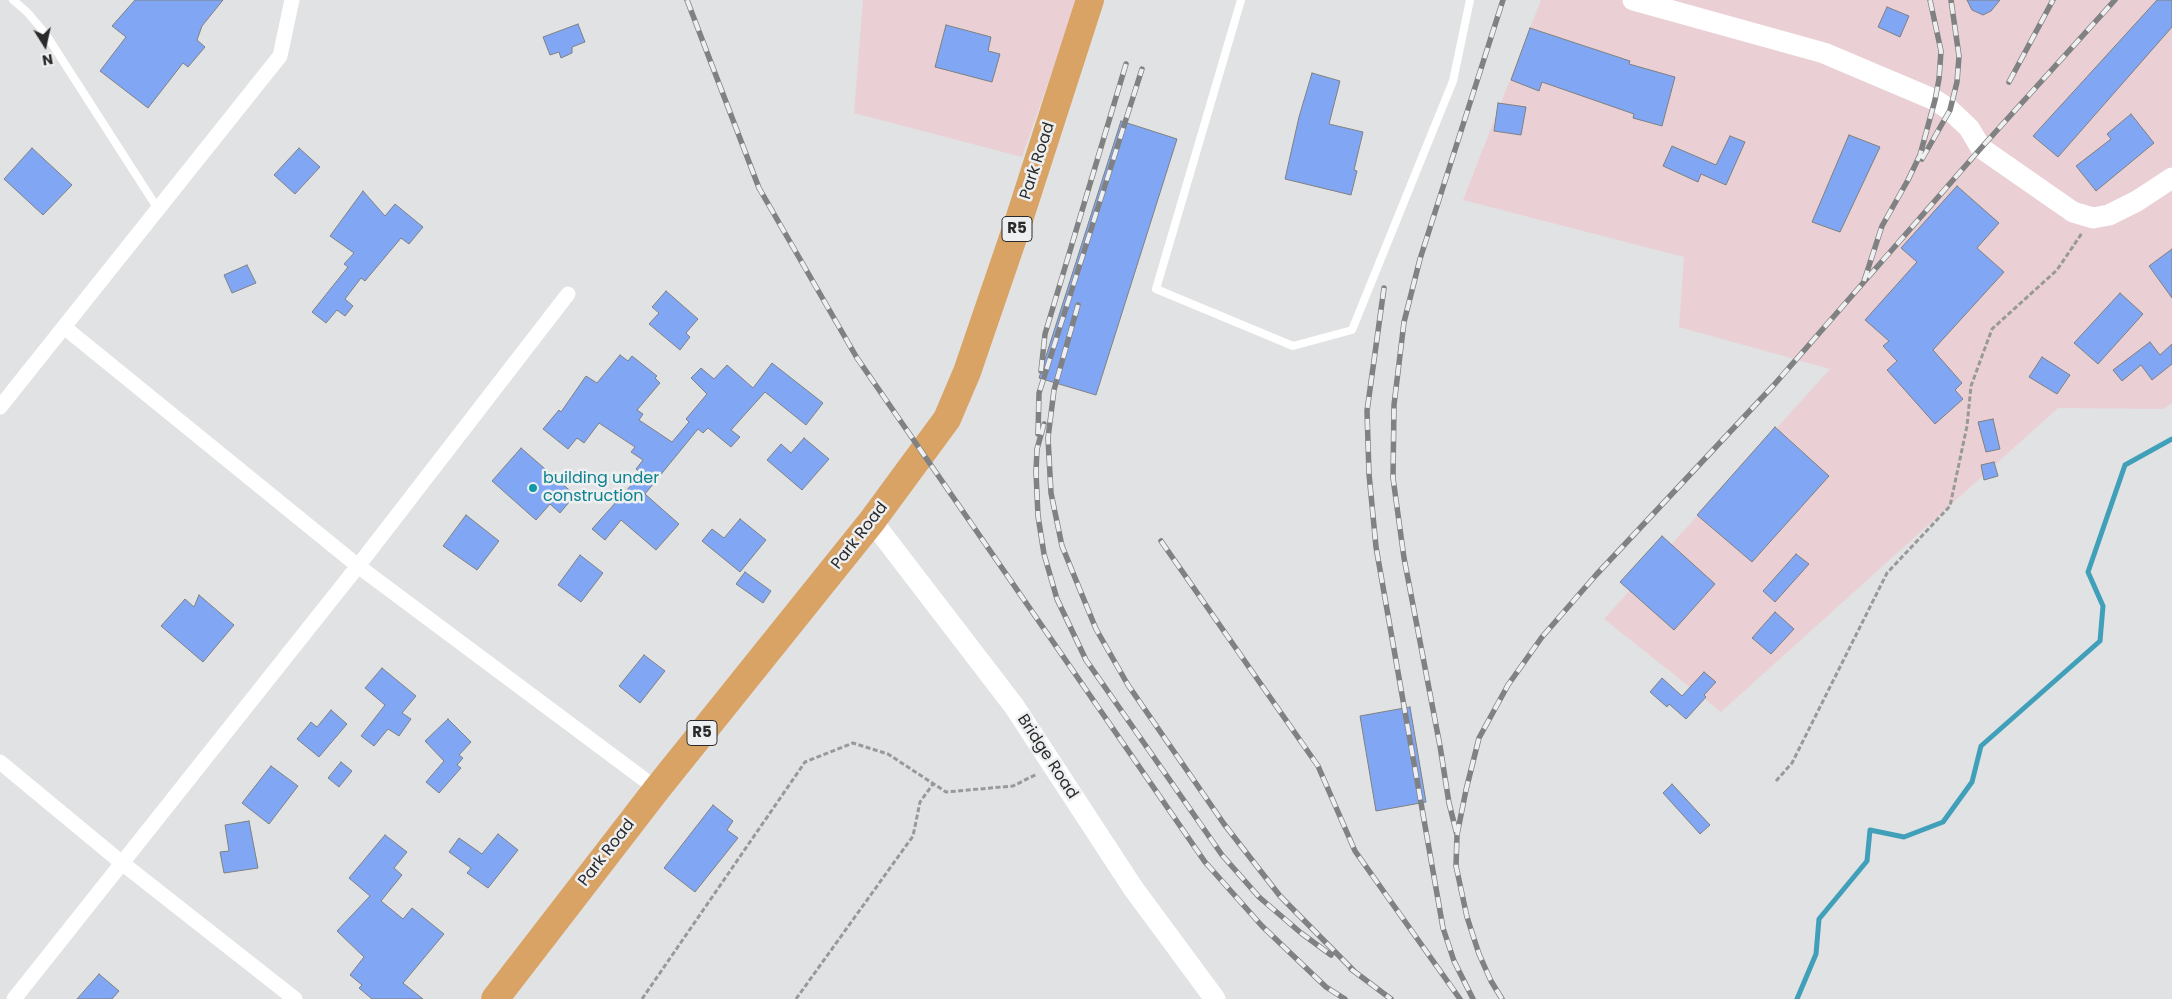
<!DOCTYPE html>
<style>
body{margin:0}
#map{position:relative;width:2172px;height:999px;overflow:hidden;background:#e1e2e3;font-family:Poppins,sans-serif}
canvas{display:block}
.north{position:absolute;left:20px;top:20px;width:50px;height:50px;-webkit-text-stroke:4px #eeeff0;paint-order:stroke;rotate:170deg;font-size:14px;font-weight:700;line-height:20px;text-align:center;color:#2a2a2b}
.north::after{content:'';display:block;margin:auto;width:18px;height:22px;background:#2a2a2b;clip-path:polygon(50% 0,100% 100%,50% 72%,0 100%)}
</style>
<div id="map">
<canvas width="2172" height="999"></canvas>
<div class="north">N</div>
</div>
<script>
const context = document.querySelector('canvas').getContext('2d');
context.lineJoin = 'round';
function fillPath(path, color) { context.fillStyle = color; context.fill(path, 'evenodd'); }
const toPath = rows => new Path2D(rows.map(r => 'M' + r).join(''));
function strokePath(path, color, width, dash) { context.strokeStyle = color; context.lineWidth = width; context.lineCap = dash ? 'butt' : 'round'; context.setLineDash(dash || []); context.stroke(path); }
function drawText(font, color, halo, rows, align = 'center') {
  context.font = font + ' Poppins,sans-serif'; context.lineWidth = 5; context.setLineDash([]); context.textBaseline = 'middle'; context.strokeStyle = halo; context.fillStyle = color; for (const [text, x, y, turn = 0] of rows) {
    context.save(); context.translate(x, y); context.rotate((+turn || 0) * Math.PI / 180); context.textAlign = isNaN(turn) ? turn : align; if (halo) context.strokeText(text, 0, 0); context.fillText(text, 0, 0); context.restore();
  }
}
const industrial = toPath([
 [863,0,1077,0,1022,157,854,113],
 [1541,0,2172,0,2172,403,2163,409,2058,408,1721,712,1604,619,1830,369,1679,327,1684,257,1463,200]
]);
const stream = toPath([
 [1797,999,1816,954,1819,919,1867,861,1870,830,1904,837,1943,822,1972,782,1981,746,2100,641,2103,606,2088,572,2125,465,2172,439]
]);
const building = toPath([
 [135,0,223,0,202,26,197,40,205,47,188,67,183,63,148,108,100,71,126,37,112,26,135,0],
 [1967,0,2000,0,1991,11,1983,15,1972,10,1967,0],
 [2157,0,2172,0,2172,27,2058,157,2033,136,2157,0],
 [1887,7,1909,16,1900,37,1878,27,1887,7],
 [578,24,585,42,572,47,572,53,561,58,559,52,550,55,543,37,578,24],
 [946,25,991,37,988,51,1000,54,992,82,935,67,946,25],
 [1530,28,1630,61,1629,64,1675,77,1662,126,1633,118,1634,114,1542,82,1539,91,1511,80,1530,28],
 [1312,73,1340,81,1329,124,1363,132,1354,170,1357,171,1351,195,1285,179,1299,117,1312,73],
 [1498,103,1526,107,1521,135,1494,131,1498,103],
 [2131,114,2154,143,2096,191,2076,166,2111,139,2107,134,2131,114],
 [1121,121,1177,139,1096,395,1039,378,1121,121],
 [1849,135,1880,147,1840,232,1812,222,1849,135],
 [1730,136,1745,142,1726,185,1701,174,1698,182,1663,166,1672,146,1716,165,1730,136],
 [32,148,72,185,43,215,4,179,32,148],
 [299,148,320,167,295,194,274,175,299,148],
 [1957,186,1999,223,1977,248,2004,272,1933,350,1962,383,1955,390,1963,399,1935,424,1887,370,1897,361,1883,346,1889,341,1865,320,1917,262,1901,248,1957,186],
 [363,191,385,216,395,204,423,227,409,244,401,238,365,281,361,278,345,299,353,306,345,316,337,310,326,323,312,312,348,267,344,264,354,253,330,236,363,191],
 [2172,249,2172,298,2149,266,2172,249],
 [247,265,256,283,232,293,224,275,247,265],
 [666,291,698,319,686,333,690,337,680,350,649,324,659,313,652,307,666,291],
 [2120,293,2143,314,2098,364,2074,343,2120,293],
 [2150,342,2160,355,2172,344,2172,364,2152,380,2141,365,2122,381,2113,370,2150,342],
 [620,355,628,361,632,356,657,376,655,378,660,383,637,410,643,414,639,420,672,442,689,422,686,419,707,394,691,378,701,368,714,379,727,365,753,388,772,363,823,403,806,425,765,392,731,430,740,437,731,447,708,428,703,433,698,429,645,494,679,524,656,550,621,520,605,540,592,529,642,473,636,469,643,460,631,452,635,447,599,423,584,443,577,438,568,449,543,429,559,410,561,412,586,376,597,383,620,355],
 [2042,357,2070,375,2057,394,2029,377,2042,357],
 [1993,419,2000,449,1986,452,1978,422,1993,419],
 [1775,427,1829,476,1752,562,1697,515,1775,427],
 [804,438,829,459,802,490,767,460,781,444,791,453,804,438],
 [521,448,575,495,560,513,550,504,536,520,492,481,521,448],
 [1994,462,1998,476,1984,480,1981,465,1994,462],
 [466,515,499,541,477,570,443,546,466,515],
 [740,519,766,540,740,572,702,541,712,529,724,538,740,519],
 [1662,536,1715,584,1674,630,1620,582,1662,536],
 [1796,554,1809,564,1775,602,1763,591,1796,554],
 [580,555,603,573,581,602,558,585,580,555],
 [745,572,771,591,763,603,736,584,745,572],
 [199,595,234,625,203,662,161,626,185,599,194,607,199,595],
 [1775,612,1794,629,1771,654,1752,638,1775,612],
 [644,655,665,671,640,703,619,686,644,655],
 [382,668,416,696,402,713,411,719,399,736,388,729,374,746,361,736,385,705,365,688,382,668],
 [1704,672,1716,682,1704,695,1706,697,1686,719,1669,704,1667,707,1650,692,1662,678,1682,696,1704,672],
 [1410,707,1426,802,1376,811,1360,716,1410,707],
 [331,710,347,724,319,757,297,739,311,722,317,727,331,710],
 [448,719,471,742,459,755,463,758,457,765,461,768,439,793,426,782,444,761,425,741,448,719],
 [341,762,352,771,339,787,328,778,341,762],
 [271,766,298,786,269,824,242,803,271,766],
 [1672,784,1710,825,1700,834,1663,793,1672,784],
 [713,805,733,821,727,830,738,838,695,892,664,868,713,805],
 [249,821,258,868,224,873,220,852,229,851,225,825,249,821],
 [498,834,518,850,488,888,467,873,471,868,449,852,459,838,482,854,498,834],
 [385,835,407,852,394,868,402,875,381,901,403,919,412,908,444,934,403,983,423,999,372,999,359,988,362,985,350,975,364,957,337,931,370,896,349,878,385,835],
 [99,974,119,991,112,999,77,999,99,974]
]);
const path = toPath([
 [1776,781,1792,763,1887,573,1950,506,1967,426,1971,386,1992,329,2057,270,2082,233],
 [642,999,805,762,853,743,888,754,946,792,1013,786,1037,774],
 [796,999,913,836,920,802,933,784]
]);
const lane = toPath([
 [13,0,27,12,45,33,158,209],
 [1241,0,1156,289,1293,346,1352,330,1453,81,1470,0]
]);
const street = toPath([
 [64,327,358,566,657,789],
 [0,407,280,56,292,0],
 [0,762,122,863,295,999],
 [14,999,358,566,568,294]
]);
const secondary = toPath([
 [1633,0,1824,53,1935,100,1950,110,1969,128,1981,148,2073,212,2093,218,2109,215,2137,201,2172,178],
 [872,521,1014,706,1133,888,1215,999]
]);
const highway = toPath([
 [495,999,657,789,872,521,947,419,967,372,1016,229,1090,0]
]);
const rail = toPath([
 [687,0,759,188,857,358,1205,862,1262,926,1326,987,1345,999],
 [2009,82,2053,0],
 [1922,159,1950,110,1957,82,1959,56,1951,0],
 [1864,281,1882,226,1908,180,1920,155,1935,100,1939,79,1941,51,1930,0],
 [1384,288,1367,411,1369,474,1376,547,1443,928,1454,961,1473,999],
 [1078,305,1054,390,1048,438,1051,493,1062,546,1096,629,1128,685,1224,824,1280,896,1355,972],
 [1041,371,1045,334,1126,64],
 [1044,424,1037,449,1036,472,1038,516,1044,554,1057,599,1086,660,1222,855,1259,897,1301,933,1331,955],
 [1038,434,1039,393,1142,69],
 [1161,541,1318,766,1355,851,1460,999],
 [1457,835,1466,790,1479,738,1508,685,1542,637,1596,575,1773,386,1981,148,2115,0],
 [1351,969,1391,999],
 [1502,999,1491,981,1479,954,1467,917,1456,866,1457,835,1449,803,1440,746,1404,558,1393,478,1394,405,1404,322,1420,259,1503,0]
]);
const markers = [
 [533,488,5,"#0f9aa8"]
];
const shields = [
 [1017,229,30],
 [702,733,30]
];
const shieldNames = [
 ["R5",1017,229],
 ["R5",702,733]
];
const streetNames = [
 ["Park Road",1038,161,-72],
 ["Park Road",860,536,-52],
 ["Bridge Road",1047,757,57],
 ["Park Road",607,853,-52]
];
const cultureNames = [
 ["building under",543,479],
 ["construction",543,497]
];
fillPath(industrial, '#ead0d5');
strokePath(stream, '#409fb9', 5);
fillPath(building, '#81a7f4');
strokePath(building, '#7f8080', 1);
strokePath(path, '#99999a', 3, [5, 2.5]);
strokePath(lane, '#fff', 8);
strokePath(street, '#fff', 15);
strokePath(secondary, '#fff', 21);
strokePath(highway, '#d9a366', 28);
strokePath(rail, '#808182', 5.5);
strokePath(rail, '#eeeff0', 4, [11]);
for (const [x, y, r, color] of markers) { const dot = new Path2D(); dot.arc(x, y, r, 0, 2 * Math.PI); context.fillStyle = color; context.fill(dot); strokePath(dot, '#eeeff0', 2); }
for (const [x, y, w] of shields) { const box = new Path2D(); box.roundRect(x - w / 2, y - 12.5, w, 25, 4); context.fillStyle = '#eeeff0'; context.fill(box); strokePath(box, '#2a2a2b', 1); }
drawText('bold 15px', '#2a2a2b', null, shieldNames);
drawText('16px', '#2a2a2b', '#eeeff0', streetNames);
drawText('16px', '#0d838f', '#eeeff0', cultureNames, 'left');
</script>
